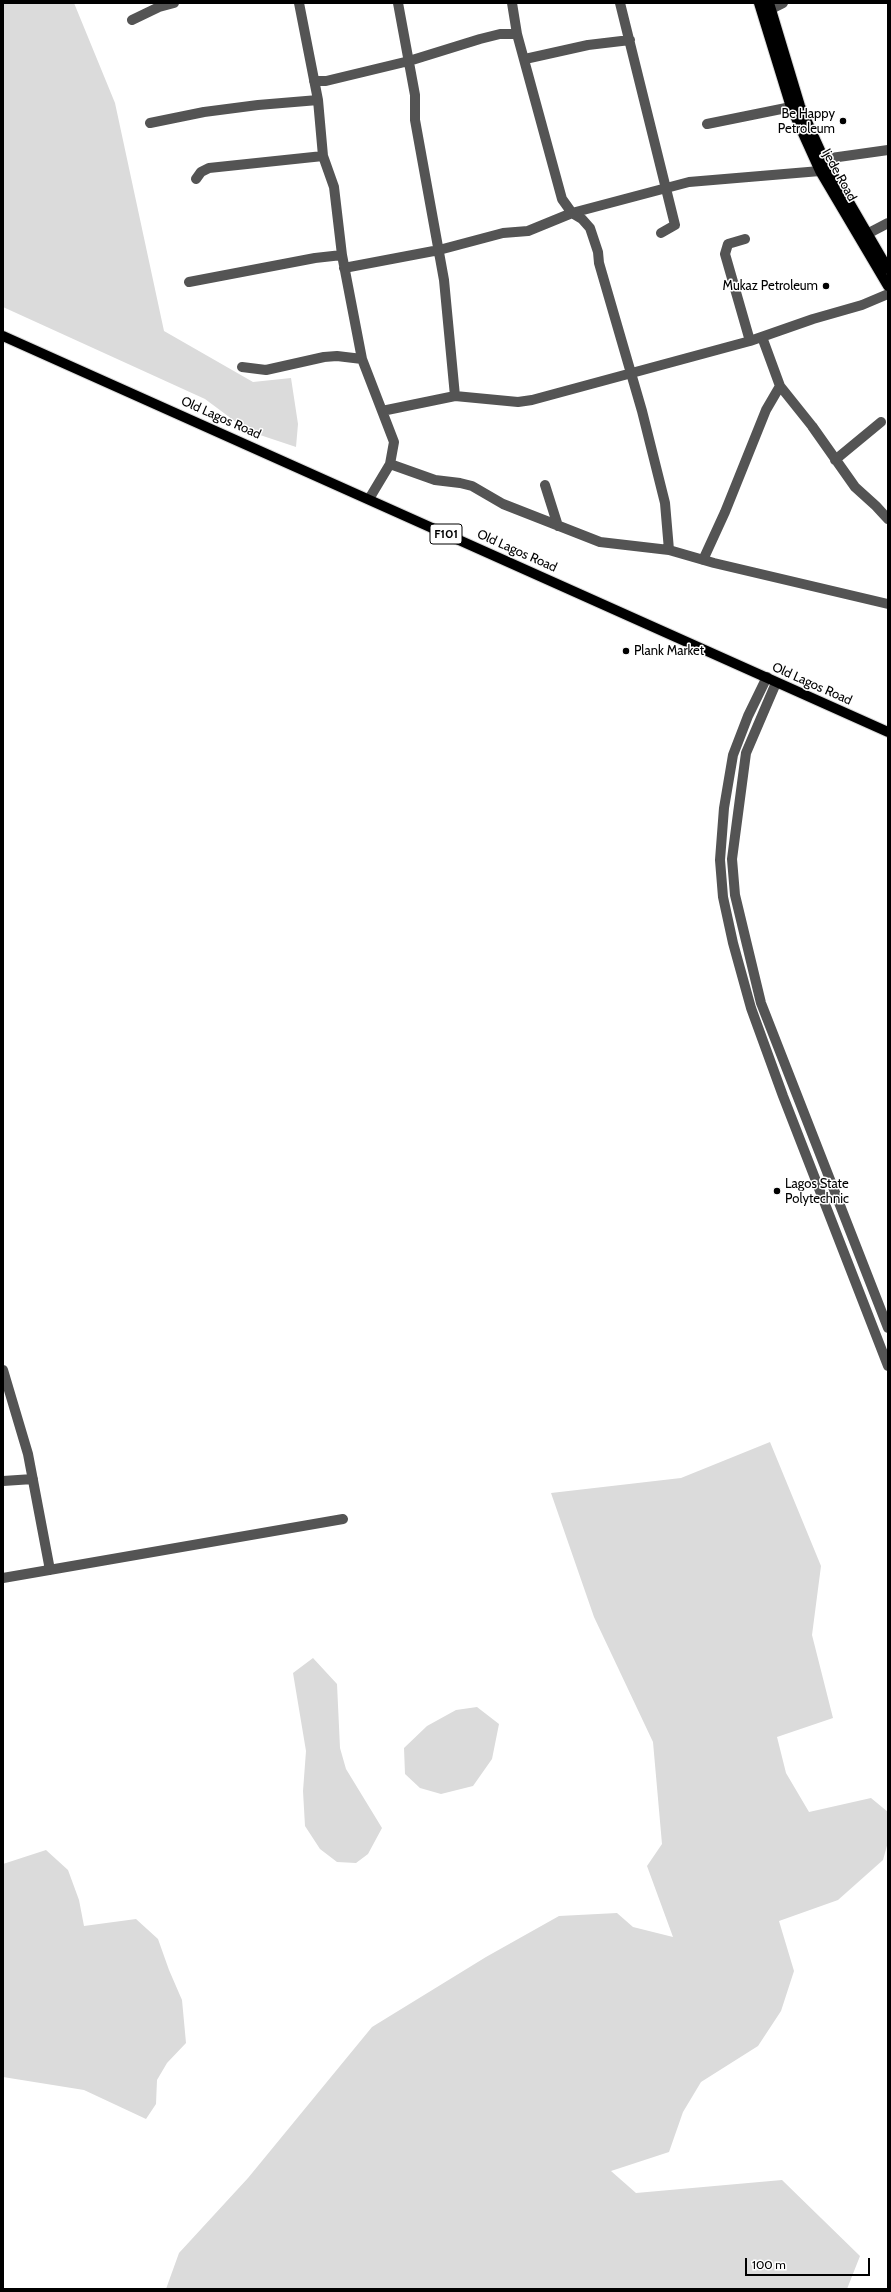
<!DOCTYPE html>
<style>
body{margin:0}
#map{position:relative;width:891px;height:2292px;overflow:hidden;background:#fff;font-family:Cabin,sans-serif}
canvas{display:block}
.frame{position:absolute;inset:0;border:4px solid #000;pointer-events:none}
.scale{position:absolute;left:745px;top:2258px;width:125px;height:18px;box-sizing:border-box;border:2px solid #000;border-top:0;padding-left:5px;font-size:12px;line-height:14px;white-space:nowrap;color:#000;-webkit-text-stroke:3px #fff;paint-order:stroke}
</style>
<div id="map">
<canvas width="891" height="2292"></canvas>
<div class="frame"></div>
<div class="scale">100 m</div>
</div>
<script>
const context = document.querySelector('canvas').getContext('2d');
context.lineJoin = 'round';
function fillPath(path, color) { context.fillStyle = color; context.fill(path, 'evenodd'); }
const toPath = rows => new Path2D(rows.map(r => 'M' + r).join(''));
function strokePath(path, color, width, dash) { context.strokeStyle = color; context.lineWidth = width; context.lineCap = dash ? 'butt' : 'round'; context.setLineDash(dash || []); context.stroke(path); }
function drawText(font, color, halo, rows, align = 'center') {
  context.font = font + ' Cabin,sans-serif'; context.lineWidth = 3; context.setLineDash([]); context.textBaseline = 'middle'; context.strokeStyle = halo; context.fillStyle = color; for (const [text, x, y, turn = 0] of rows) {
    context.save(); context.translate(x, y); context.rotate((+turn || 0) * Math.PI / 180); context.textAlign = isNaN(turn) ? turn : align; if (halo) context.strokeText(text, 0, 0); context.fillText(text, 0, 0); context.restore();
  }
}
const green = toPath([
 [3,3,74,3,115,103,164,331,253,382,291,378,298,424,296,447,248,431,205,399,3,307],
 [770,1442,821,1566,812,1635,833,1718,777,1737,786,1773,809,1812,871,1798,888,1812,888,1842,883,1860,838,1900,779,1921,794,1971,781,2011,758,2046,701,2082,683,2112,669,2152,611,2171,636,2193,782,2180,860,2256,847,2289,166,2289,179,2253,248,2178,372,2027,486,1957,559,1916,617,1913,633,1927,673,1937,647,1866,662,1844,653,1742,594,1617,551,1493,681,1478],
 [313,1658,337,1684,340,1748,346,1769,382,1828,368,1854,356,1863,337,1862,320,1849,305,1826,303,1791,306,1751,293,1673],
 [477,1707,499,1724,492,1759,473,1786,441,1794,420,1788,405,1774,404,1748,427,1726,456,1710],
 [46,1850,68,1870,79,1900,84,1926,136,1919,158,1939,169,1970,182,2000,186,2043,167,2063,157,2080,156,2104,146,2119,84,2090,3,2077,3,1864]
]);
const minor = toPath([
 [299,3,318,100,323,156,334,187,342,255,362,359,394,442,390,464,369,499],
 [398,3,415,95,415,120,444,280,455,396],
 [512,3,517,34,562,199,572,213,582,219,590,228,598,252,599,263,642,411,665,503,669,550],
 [620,3,675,225,661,233],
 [769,10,783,3],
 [132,20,159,7,174,3],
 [525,59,588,45,630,40],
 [314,81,326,81,409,61,480,39,500,34,517,34],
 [150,123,204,112,258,105,318,100],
 [707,124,791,107],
 [824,159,888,150],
 [196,179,201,172,209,168,323,156],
 [867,234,888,223],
 [745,239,728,244,725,254,750,341],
 [344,268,439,250,503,233,528,231,572,213,689,182,820,171],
 [189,282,315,258,342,255],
 [762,337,780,386,812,426,855,487,876,506,888,519],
 [242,367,266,370,324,357,337,356,362,359],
 [382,411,455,396,518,402,532,400,750,341,813,319,862,305,888,294],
 [835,460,881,422],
 [390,464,435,480,460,483,472,486,503,504,600,542,669,550,714,563,888,604],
 [545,485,558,526],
 [703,560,725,512,766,410,780,386],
 [767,677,748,716,733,755,724,808,720,860,723,897,733,943,751,1008,783,1096,888,1366],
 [776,683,746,753,732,859,735,895,761,1003,888,1328],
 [3,1370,28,1454,50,1570],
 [3,1481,33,1479],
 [3,1578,343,1519]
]);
const major = toPath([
 [759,3,791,107,820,171,888,286],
 [769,3,800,106,824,159,888,269],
 [3,336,888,732]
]);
const markers = [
 [843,121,4,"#000"],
 [826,286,4,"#000"],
 [626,651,4,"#000"],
 [777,1191,4,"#000"]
];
const shields = [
 [446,534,32]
];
const shieldNames = [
 ["F101",446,534]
];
const poiNames = [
 ["Be Happy",835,114],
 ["Petroleum",835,129],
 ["Mukaz Petroleum",818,286],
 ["Plank Market",634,651,"left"],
 ["Lagos State",785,1184,"left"],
 ["Polytechnic",785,1199,"left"]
];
const streetNames = [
 ["Ijede Road",839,175,61],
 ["Old Lagos Road",221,418,24],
 ["Old Lagos Road",517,551,24],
 ["Old Lagos Road",812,684,24]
];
fillPath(green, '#dbdbdb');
strokePath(major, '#dbdbdb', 12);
strokePath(minor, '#545454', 10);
strokePath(major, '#000', 10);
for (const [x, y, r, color] of markers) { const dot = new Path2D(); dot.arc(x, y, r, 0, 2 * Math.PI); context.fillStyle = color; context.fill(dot); strokePath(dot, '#fff', 1.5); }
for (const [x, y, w] of shields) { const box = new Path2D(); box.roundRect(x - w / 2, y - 10, w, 20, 3); context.fillStyle = '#fff'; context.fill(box); strokePath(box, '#000', 1); }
drawText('bold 12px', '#000', null, shieldNames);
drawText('13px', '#000', '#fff', poiNames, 'right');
drawText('13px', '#000', '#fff', streetNames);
</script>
